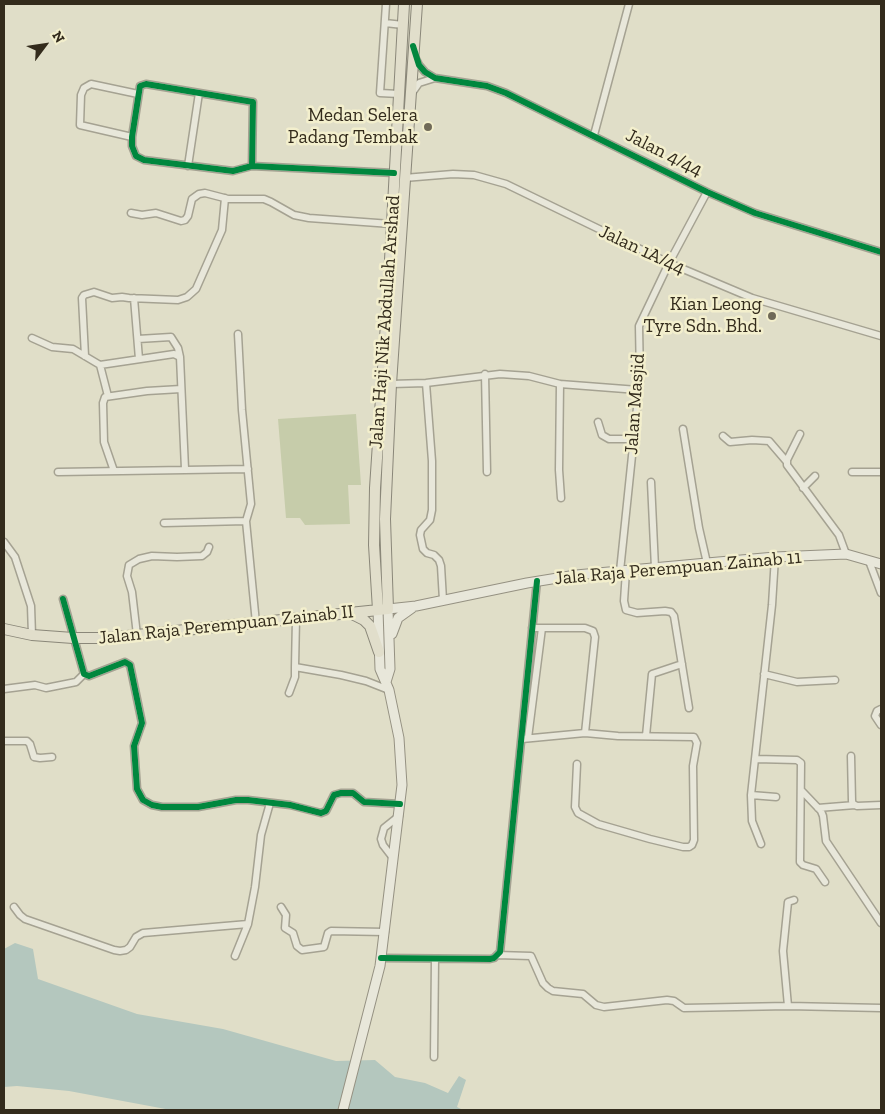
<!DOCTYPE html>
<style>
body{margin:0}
#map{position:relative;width:885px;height:1114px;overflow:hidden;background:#e0dec8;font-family:"Zilla Slab",serif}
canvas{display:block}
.frame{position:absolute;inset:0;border:5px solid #332b1c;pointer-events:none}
.north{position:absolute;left:20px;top:20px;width:50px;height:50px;-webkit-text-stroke:4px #f3efcd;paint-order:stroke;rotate:59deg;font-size:14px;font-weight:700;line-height:20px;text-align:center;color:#332b1c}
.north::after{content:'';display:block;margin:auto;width:18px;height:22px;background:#332b1c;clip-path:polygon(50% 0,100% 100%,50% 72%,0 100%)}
</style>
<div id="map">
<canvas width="885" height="1114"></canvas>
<div class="frame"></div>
<div class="north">N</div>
</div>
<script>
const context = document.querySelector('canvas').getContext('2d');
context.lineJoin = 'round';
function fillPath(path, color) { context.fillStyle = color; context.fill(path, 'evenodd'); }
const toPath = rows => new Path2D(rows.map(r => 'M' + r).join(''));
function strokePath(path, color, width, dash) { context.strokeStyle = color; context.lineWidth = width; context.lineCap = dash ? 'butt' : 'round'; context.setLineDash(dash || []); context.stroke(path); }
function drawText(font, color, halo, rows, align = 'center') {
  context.font = font + ' "Zilla Slab",serif'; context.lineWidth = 5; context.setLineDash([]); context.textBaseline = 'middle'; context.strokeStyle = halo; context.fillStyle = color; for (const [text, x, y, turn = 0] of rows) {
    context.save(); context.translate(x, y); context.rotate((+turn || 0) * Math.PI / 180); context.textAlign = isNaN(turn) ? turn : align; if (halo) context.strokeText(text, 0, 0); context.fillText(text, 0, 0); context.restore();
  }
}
const cemetery = toPath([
 [356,414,361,485,348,485,350,524,305,525,300,518,286,518,278,419]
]);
const water = toPath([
 [15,943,33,949,38,979,137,1014,223,1029,336,1061,375,1060,395,1077,425,1083,448,1093,459,1076,466,1080,457,1107,463,1110,171,1110,69,1091,17,1086,4,1087,4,949]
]);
const street = toPath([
 [386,4,380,93,399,94],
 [385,23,403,25],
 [415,57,419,65,425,72,435,78,487,86,506,93,707,192,755,213,881,252],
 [412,93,419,83,435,78],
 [594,135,629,4],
 [132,137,80,125,81,95,84,88,91,84,138,94],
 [188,166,199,93],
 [252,166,253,102,146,84,140,86,132,137,132,146,136,156,144,160,233,171,252,166,394,173],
 [404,178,453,174,474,175,506,184,669,263,752,298,881,336],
 [131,213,142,215,156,213,181,221,185,220,188,216,192,199,199,194,205,193,228,199,264,199,271,202,294,215,309,218,391,224],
 [134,298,139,359],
 [238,334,242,410,251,504,246,521,256,623],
 [32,338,52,347,73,349,100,365,108,396],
 [138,339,171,337,178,348,180,357],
 [85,356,82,298,84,295,94,292,112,298,122,297,129,298,178,300,187,297,196,289,222,230,225,198],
 [100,365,174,354,180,357,185,469],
 [485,374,487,472],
 [426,383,432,461,432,510,430,520,421,530,420,535,423,549,427,553,434,555,439,560,441,566,443,600],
 [391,384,426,383,500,374,529,376,560,384,638,390],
 [560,384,559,470,561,498],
 [598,422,602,435,609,439,634,439],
 [683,429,699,528,707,563],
 [800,434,787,460,787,465,839,535,846,554],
 [723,436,730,442,752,440,769,441,787,462],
 [114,471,104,442,103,403,105,397,147,391,181,389],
 [58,472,248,469],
 [852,472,881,472],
 [651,482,655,568],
 [803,488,815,476],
 [164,523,246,521],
 [4,542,15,557,31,606,32,635],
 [869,561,881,593],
 [620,571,640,379,639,326,669,263,707,192],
 [626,571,624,601,626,610,637,613,665,611,671,612,674,616,689,708],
 [63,599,84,674,89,676,125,662,130,665,142,723,134,746,137,789,143,800,152,805,162,807,198,807,236,800,248,800,290,805,321,813,326,811,334,795,341,793,353,793,364,802,400,804],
 [296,619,295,667,341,675,366,681,389,690],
 [532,628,585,628,593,631,595,637,585,733],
 [137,635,132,592,127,576,129,565,139,559,152,556,177,557,202,556,207,552,209,547],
 [764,674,797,682,835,680],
 [4,689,35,685,46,688,76,682,84,674],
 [289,693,295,677,295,667],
 [881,709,877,711,875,716,881,725],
 [646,736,652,674,682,664],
 [528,738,542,628],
 [522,739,585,733,618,736,694,737,697,743,693,766,694,840,692,845,689,847,683,847,650,839,598,824,578,813,575,807,577,764],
 [4,741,27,741,30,744,34,757,40,758,52,757],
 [851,756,852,801,853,804,857,806,881,805],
 [756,759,797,760,801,763,800,862,803,865,816,869,825,882],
 [801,790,821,811,823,816,826,841,881,923],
 [751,795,776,797],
 [818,808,855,805],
 [761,844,752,821,751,795,772,605,775,557],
 [393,858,383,845,381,839,384,828,399,816],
 [14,907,20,915,25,919,114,950,120,951,126,950,130,947,136,937,143,933,248,924],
 [281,907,286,915,285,928,293,933,297,946,302,950,324,947,328,933,331,931,385,932],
 [497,955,531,956,543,983,548,988,553,991,583,994,596,1005,604,1007,667,1000,674,1001,684,1008,788,1006,881,1008],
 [235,956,248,924,255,887,261,835,270,803],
 [381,958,490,959,494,958,500,952,537,581],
 [788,1006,783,951,788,902,794,900],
 [434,1057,435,959]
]);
const secondary = toPath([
 [392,634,398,618,412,608],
 [386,682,390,669,388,609,416,606,527,583,576,575,707,563,775,557,846,554,881,564],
 [343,1110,380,966,402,785,399,738,389,690,380,669,378,610]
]);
const primary = toPath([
 [378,610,374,545,375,488,389,278,404,4],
 [350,613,364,620,370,626,379,652],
 [4,629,32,635,73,638,108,638,388,609,385,519,391,384,417,4]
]);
const cycleway = toPath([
 [413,46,419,65,425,72,435,78,487,86,506,93,707,192,755,213,881,252],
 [252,166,253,102,146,84,140,86,132,137,132,146,136,156,144,160,233,171,252,166,394,173],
 [63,599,84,674,89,676,125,662,130,665,142,723,134,746,137,789,143,800,152,805,162,807,198,807,236,800,248,800,290,805,321,813,326,811,334,795,341,793,353,793,364,802,400,804],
 [381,958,490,959,494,958,500,952,537,581]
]);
const markers = [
 [428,127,5,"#706a58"],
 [772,316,5,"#706a58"]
];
const poiNames = [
 ["Medan Selera",418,116],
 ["Padang Tembak",418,138],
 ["Kian Leong",762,305],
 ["Tyre Sdn. Bhd.",762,327]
];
const streetNames = [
 ["Jalan 4/44",664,153,27],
 ["Jalan 1A/44",642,250,25],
 ["Jalan Haji Nik Abdullah Arshad",385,322,-86],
 ["Jalan Masjid",635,404,-86],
 ["Jala Raja Perempuan Zainab 11",678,568,-5],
 ["Jalan Raja Perempuan Zainab II",226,625,-6]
];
fillPath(cemetery, '#c6ccaa');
fillPath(water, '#b4c7be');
strokePath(street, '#a5a292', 9);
strokePath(secondary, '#959182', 11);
strokePath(primary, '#8a8779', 12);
strokePath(street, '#e8e7da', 6);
strokePath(secondary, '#e8e7da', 9);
strokePath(primary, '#e1decb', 10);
strokePath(cycleway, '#00873e', 6);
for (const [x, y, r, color] of markers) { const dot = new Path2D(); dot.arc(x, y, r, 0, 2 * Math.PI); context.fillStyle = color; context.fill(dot); strokePath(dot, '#f3efcd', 2); }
drawText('19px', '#332b1c', '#f3efcd', poiNames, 'right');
drawText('19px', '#332b1c', '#f3efcd', streetNames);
</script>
